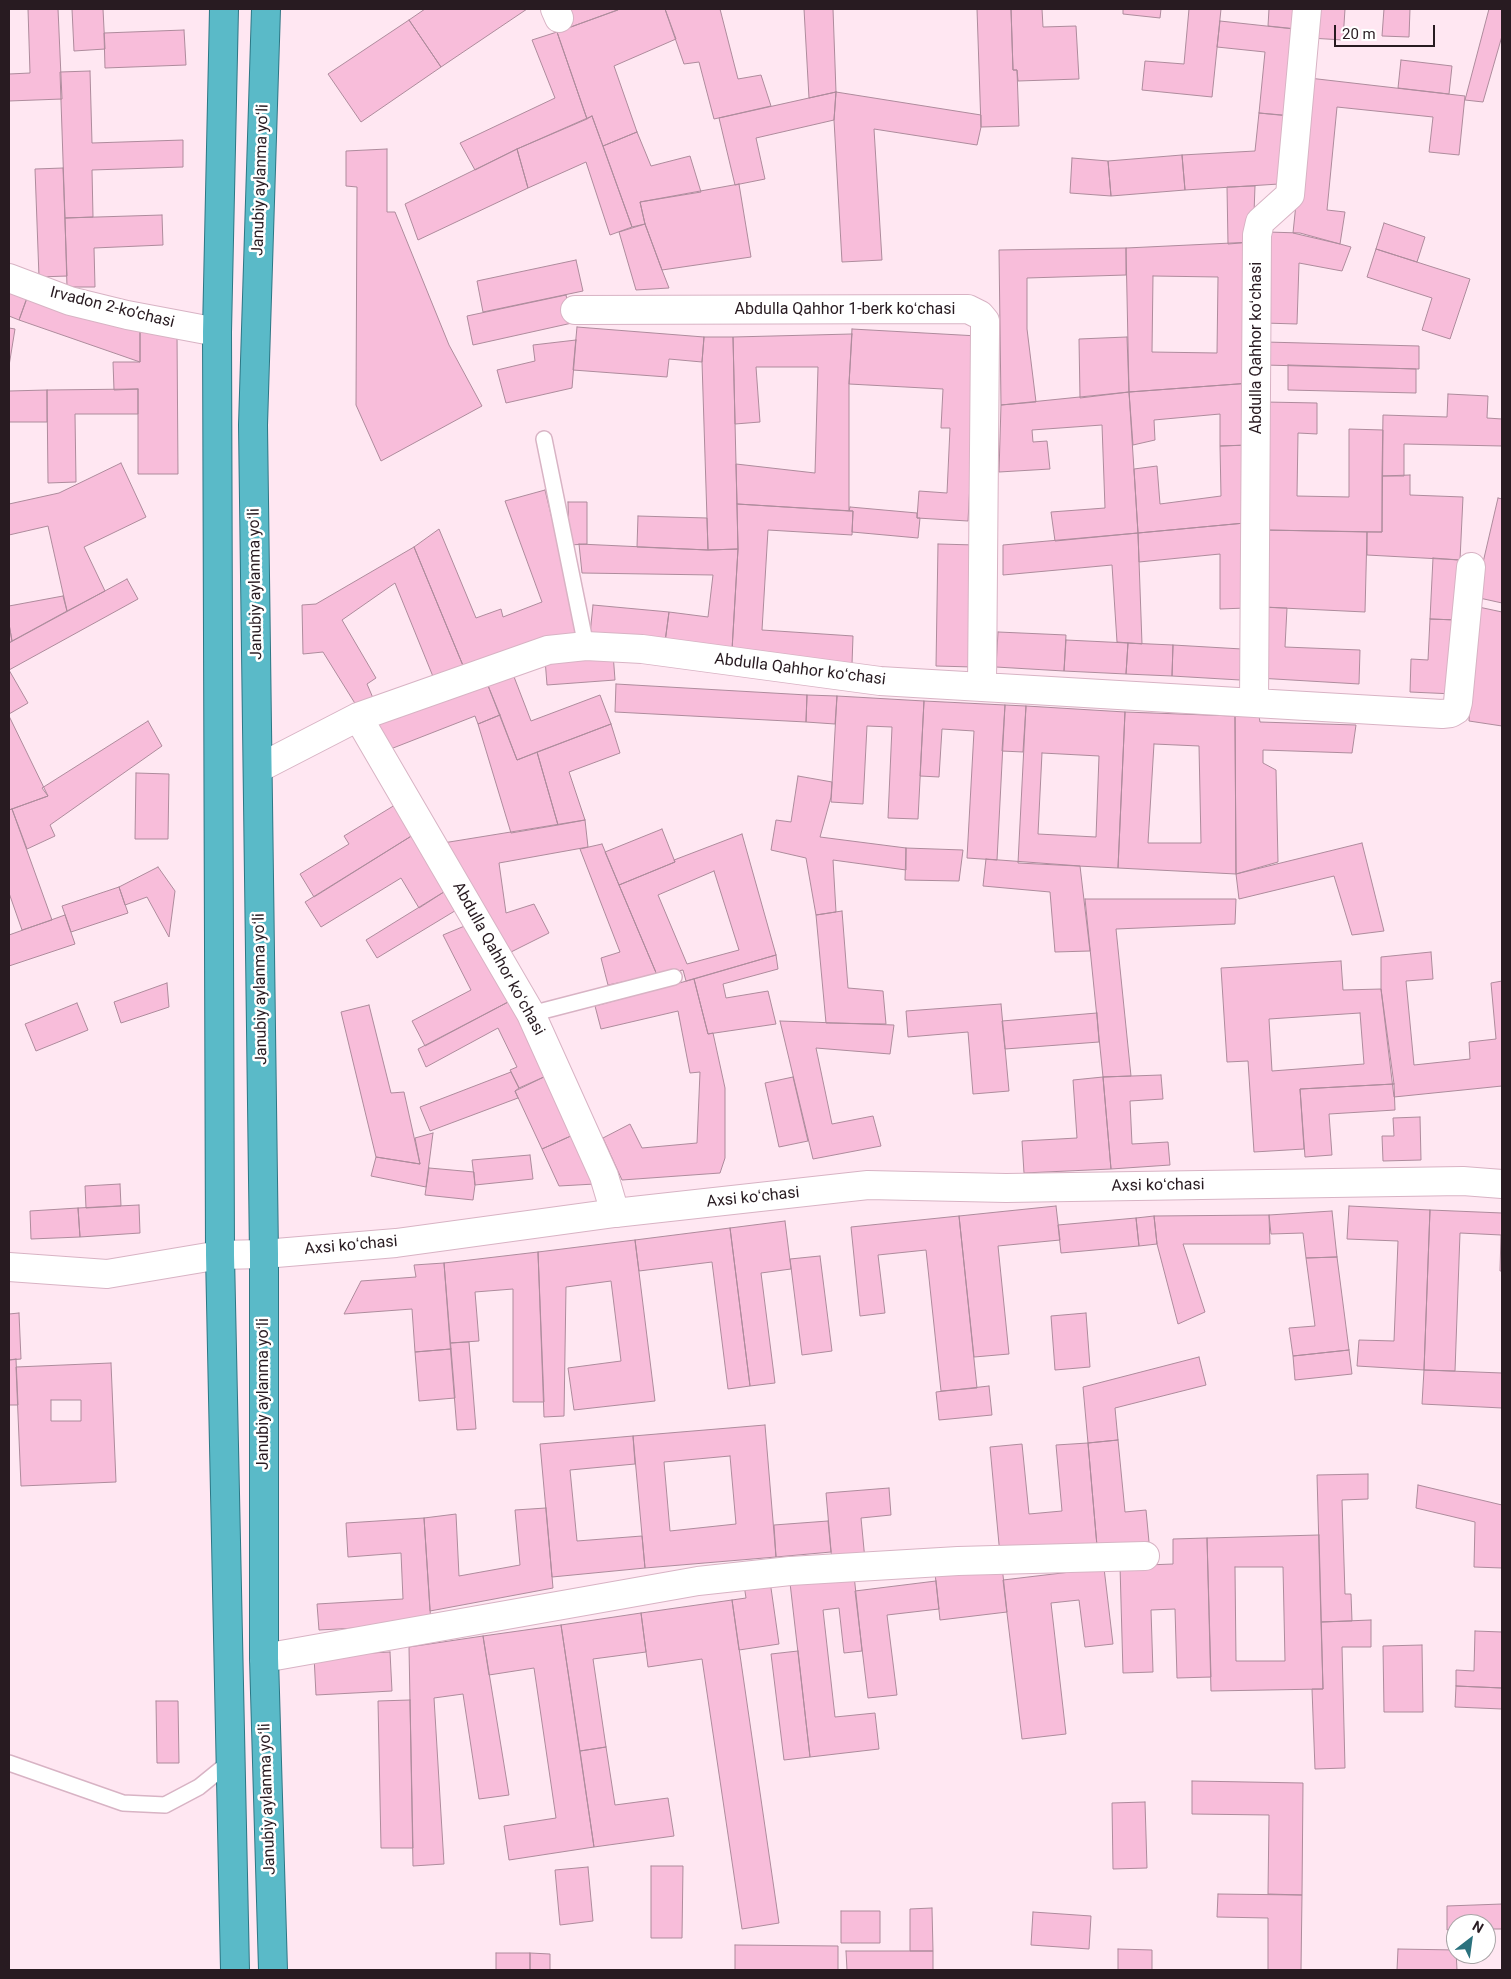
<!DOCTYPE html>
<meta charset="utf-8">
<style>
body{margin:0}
#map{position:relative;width:1511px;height:1979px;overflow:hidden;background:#ffe7f2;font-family:Roboto,sans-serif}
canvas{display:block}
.frame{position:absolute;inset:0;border:10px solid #281b21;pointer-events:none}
.north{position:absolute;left:1446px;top:1914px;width:50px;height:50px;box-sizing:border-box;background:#fff;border:1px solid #a9a4a6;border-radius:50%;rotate:30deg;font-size:14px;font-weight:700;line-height:20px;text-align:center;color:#281b21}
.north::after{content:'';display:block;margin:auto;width:18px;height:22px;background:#2b727e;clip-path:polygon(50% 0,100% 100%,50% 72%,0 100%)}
.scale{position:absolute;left:1334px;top:25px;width:101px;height:22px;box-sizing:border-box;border:2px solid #281b21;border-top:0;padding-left:6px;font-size:15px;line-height:18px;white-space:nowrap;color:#281b21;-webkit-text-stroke:4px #fff;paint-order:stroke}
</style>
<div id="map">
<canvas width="1511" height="1979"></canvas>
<div class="frame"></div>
<div class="north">N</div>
<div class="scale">20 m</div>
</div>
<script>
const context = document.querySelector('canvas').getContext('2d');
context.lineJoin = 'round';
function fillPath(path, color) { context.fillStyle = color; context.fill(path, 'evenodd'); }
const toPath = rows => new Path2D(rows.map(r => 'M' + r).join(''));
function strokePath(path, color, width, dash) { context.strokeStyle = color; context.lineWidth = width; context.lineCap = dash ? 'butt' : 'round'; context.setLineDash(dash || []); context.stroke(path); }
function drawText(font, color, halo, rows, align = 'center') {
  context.font = font + ' Roboto,sans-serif'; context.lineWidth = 5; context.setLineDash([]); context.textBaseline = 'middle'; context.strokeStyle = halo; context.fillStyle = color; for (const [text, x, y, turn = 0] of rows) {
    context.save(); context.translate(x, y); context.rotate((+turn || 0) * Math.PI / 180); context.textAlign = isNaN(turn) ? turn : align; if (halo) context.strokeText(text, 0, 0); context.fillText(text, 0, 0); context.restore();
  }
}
const building = toPath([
 [28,9,58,9,62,99,9,101,9,74,30,73,28,9],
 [72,9,103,9,105,49,74,51,72,9],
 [425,9,527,9,441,67,409,20,425,9],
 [562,9,618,9,618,10,568,28,562,9],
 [620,9,665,9,676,39,614,66,637,132,603,146,592,116,587,119,557,32,620,9],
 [665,9,720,9,738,79,761,75,771,106,714,119,699,62,684,64,665,9],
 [804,9,833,9,836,92,809,98,804,9],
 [977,9,1011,9,1013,70,1017,70,1019,126,981,127,977,9],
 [1011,9,1042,9,1043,27,1076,26,1079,79,1018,81,1017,70,1013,70,1011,9],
 [1123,9,1161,9,1160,18,1123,14,1123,9],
 [1189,9,1221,9,1212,97,1142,90,1145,61,1184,64,1189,9],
 [1269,9,1299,9,1297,29,1268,26,1269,9],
 [1311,9,1345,9,1343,40,1310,38,1311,9],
 [1384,9,1410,9,1409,37,1382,36,1384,9],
 [1489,9,1502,9,1502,36,1483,102,1465,100,1489,9],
 [409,20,441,67,361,122,328,74,409,20],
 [1220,21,1303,30,1294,116,1259,113,1265,52,1217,47,1220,21],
 [184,30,186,65,105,68,104,33,184,30],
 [557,32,587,119,517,149,475,170,460,143,555,98,532,40,557,32],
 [1401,60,1452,66,1449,94,1398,88,1401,60],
 [90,71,92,143,183,140,183,167,92,170,93,217,65,218,60,72,90,71],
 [1309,78,1465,96,1459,155,1429,152,1433,117,1337,107,1327,210,1345,212,1340,244,1293,233,1309,78],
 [836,92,981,115,981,127,977,145,874,129,882,260,842,262,834,120,836,92],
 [836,92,834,120,756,138,765,179,735,185,719,118,836,92],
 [1259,113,1289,116,1279,184,1185,190,1182,155,1255,151,1259,113],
 [592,116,632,227,610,235,586,162,528,188,517,149,592,116],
 [637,132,651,166,690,156,701,192,640,202,645,224,632,227,603,146,637,132],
 [387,149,387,212,395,212,449,345,482,406,381,461,356,405,357,187,346,186,346,151,387,149],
 [517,149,528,188,418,240,405,204,517,149],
 [1182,155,1185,190,1111,196,1108,161,1182,155],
 [1072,158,1108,161,1111,196,1070,193,1072,158],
 [63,168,67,276,39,277,35,169,63,168],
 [739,184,751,257,662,270,645,224,640,202,739,184],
 [1255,186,1253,242,1228,244,1227,187,1255,186],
 [162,215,163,245,94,248,95,287,67,287,65,218,162,215],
 [1384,223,1425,237,1417,262,1376,249,1384,223],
 [645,224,662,270,669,288,636,290,619,232,645,224],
 [1268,232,1300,233,1351,247,1342,271,1299,263,1297,324,1264,323,1268,232],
 [1253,242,1251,383,1129,392,1126,248,1253,242],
 [1153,276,1218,277,1217,353,1152,352,1153,276],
 [1126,248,1126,275,1027,278,1027,329,1036,402,1001,405,999,250,1126,248],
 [1376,249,1470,279,1450,339,1422,330,1432,298,1367,277,1376,249],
 [576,260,583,291,483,312,477,281,576,260],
 [9,281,30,289,19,320,9,316,9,281],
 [29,293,140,332,140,362,19,320,29,293],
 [566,295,572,323,473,345,467,316,566,295],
 [577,327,704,337,702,362,669,359,667,377,573,370,577,327],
 [9,328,15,329,9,366,9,328],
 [852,329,978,336,968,521,917,518,919,491,947,493,950,428,941,428,943,389,849,384,852,329],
 [177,331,178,474,138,474,138,389,114,390,113,362,140,362,140,332,177,331],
 [852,334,849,384,849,511,737,504,736,464,815,473,818,367,756,367,760,422,735,424,733,337,852,334],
 [704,337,733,337,738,549,708,550,702,362,704,337],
 [1127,337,1129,392,1080,398,1079,339,1127,337],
 [576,340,572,388,506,403,497,370,535,361,533,345,576,340],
 [1265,342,1419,346,1419,369,1264,365,1265,342],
 [1288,365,1416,369,1416,393,1288,390,1288,365],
 [1251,383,1251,445,1220,446,1220,414,1154,420,1155,440,1133,445,1129,392,1251,383],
 [138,389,138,414,75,414,76,482,48,483,47,390,138,389],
 [47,390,47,422,9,422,9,391,47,390],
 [1129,392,1138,533,1055,541,1051,512,1105,508,1102,425,1032,430,1033,442,1047,441,1050,469,999,472,1001,405,1129,392],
 [1448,394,1488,396,1487,418,1502,419,1502,446,1404,444,1404,476,1382,476,1383,415,1447,417,1448,394],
 [1265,402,1317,403,1317,434,1298,433,1297,496,1349,497,1349,429,1383,430,1382,532,1264,530,1265,402],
 [1247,445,1245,523,1138,533,1134,469,1157,466,1160,504,1221,496,1220,446,1247,445],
 [121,463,146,517,84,547,105,591,67,611,48,526,9,535,9,504,59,493,121,463],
 [1410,475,1410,495,1463,497,1460,560,1367,555,1367,532,1382,532,1382,476,1410,475],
 [545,490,580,632,464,668,414,547,439,529,476,618,501,609,503,617,542,602,505,501,545,490],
 [1498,498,1502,499,1502,603,1475,597,1498,498],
 [568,502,587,502,587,544,569,545,568,502],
 [737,504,853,511,852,535,768,530,762,630,853,636,852,664,732,650,738,549,737,504],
 [850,507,917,513,917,518,920,518,918,538,852,532,853,511,849,511,850,507],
 [638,516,707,518,708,550,637,547,638,516],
 [1245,523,1246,608,1220,609,1220,554,1139,562,1138,533,1245,523],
 [1264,530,1367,532,1365,612,1262,607,1264,530],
 [1138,533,1142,644,1117,642,1112,565,1003,575,1003,545,1138,533],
 [579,544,708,550,738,549,732,650,665,642,669,612,708,617,713,575,582,573,579,544],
 [938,544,975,545,973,667,936,666,938,544],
 [414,547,464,668,434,679,395,583,342,620,376,678,367,684,373,698,356,705,323,652,303,654,302,605,316,604,414,547],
 [1433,558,1460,560,1457,620,1430,619,1433,558],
 [127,579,138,599,9,670,9,643,127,579],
 [63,596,67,611,12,641,9,624,9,606,63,596],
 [593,605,669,612,665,642,590,634,593,605],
 [1474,606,1502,612,1502,726,1469,721,1474,606],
 [1262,607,1287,608,1285,647,1360,650,1359,684,1258,678,1262,607],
 [1430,619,1457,620,1454,694,1410,692,1411,659,1428,660,1430,619],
 [9,624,12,641,9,643,9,624],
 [998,632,1066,635,1064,671,996,667,998,632],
 [1066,640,1128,643,1126,674,1064,671,1066,640],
 [1128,643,1173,645,1172,676,1126,674,1128,643],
 [1173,645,1242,649,1240,680,1172,676,1173,645],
 [613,653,615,680,547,685,545,659,613,653],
 [511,669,531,721,600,695,611,724,517,760,485,678,511,669],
 [9,670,28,703,9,714,9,670],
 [485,678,500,715,478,724,475,716,388,750,376,720,485,678],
 [616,684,807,695,806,722,615,712,616,684],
 [807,695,837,696,835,724,806,722,807,695],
 [837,696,924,701,918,819,888,818,892,727,867,726,863,804,831,802,837,696],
 [924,701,1005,705,997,860,967,858,974,731,942,729,939,777,920,776,924,701],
 [1005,705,1026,706,1023,752,1002,751,1005,705],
 [1026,706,1125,712,1118,868,1018,863,1026,706],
 [1042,753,1099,756,1096,837,1038,834,1042,753],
 [1125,712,1235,716,1236,874,1118,868,1125,712],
 [1154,744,1199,746,1201,843,1148,843,1154,744],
 [500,715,517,760,537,752,558,825,511,833,478,724,500,715],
 [9,716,48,796,9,810,9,716],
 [1235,716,1259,716,1260,722,1356,725,1352,753,1263,750,1263,763,1276,770,1278,862,1236,874,1235,716],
 [148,721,162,746,50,825,55,836,27,849,12,809,48,796,42,788,148,721],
 [611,724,620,753,569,772,585,820,558,825,537,752,611,724],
 [136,773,169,774,168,839,135,839,136,773],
 [798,776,832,782,831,797,820,837,906,848,906,870,833,860,836,912,816,915,806,858,771,850,776,820,791,822,798,776],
 [395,805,413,835,314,897,300,874,349,844,344,836,395,805],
 [12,809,52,920,22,930,9,893,9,810,12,809],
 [585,820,588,847,499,863,506,913,534,904,549,933,507,954,443,843,585,820],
 [662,829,675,862,619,885,605,852,662,829],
 [742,834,776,955,686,981,683,970,657,975,619,885,675,862,674,860,742,834],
 [714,871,739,950,687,964,658,895,714,871],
 [413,835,447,890,419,908,401,878,321,927,305,902,413,835],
 [1362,843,1384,931,1352,935,1334,876,1239,899,1236,874,1362,843],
 [602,844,619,885,657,975,608,985,601,958,620,952,580,849,602,844],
 [906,848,963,850,959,881,905,880,906,848],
 [986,859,1080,866,1090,951,1055,952,1050,892,983,886,986,859],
 [158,867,175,891,169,937,147,897,125,905,119,887,158,867],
 [119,887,128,913,71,932,62,906,119,887],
 [447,890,458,909,377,958,366,940,447,890],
 [1085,899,1236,899,1235,924,1116,929,1131,1076,1103,1077,1085,899],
 [842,911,848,988,883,991,886,1024,826,1023,816,915,842,911],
 [65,915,75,944,9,966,9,935,65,915],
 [467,925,510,1001,425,1046,412,1021,471,990,443,935,467,925],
 [1431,952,1433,979,1406,981,1414,1065,1470,1059,1469,1042,1496,1039,1491,983,1502,981,1502,1086,1394,1097,1381,989,1381,957,1431,952],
 [776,955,778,969,723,984,726,998,768,991,776,1024,708,1034,694,979,776,955],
 [1341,961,1343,990,1381,989,1394,1084,1300,1089,1304,1149,1254,1152,1248,1061,1227,1062,1221,968,1341,961],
 [1360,1013,1364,1064,1272,1071,1269,1019,1360,1013],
 [694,979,708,1034,713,1033,725,1088,725,1158,720,1173,622,1180,603,1138,630,1124,642,1148,697,1143,700,1072,690,1073,678,1011,601,1029,595,1006,694,979],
 [167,983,169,1007,121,1023,114,1002,167,983],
 [510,1001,546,1076,519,1088,510,1070,517,1067,498,1028,426,1067,418,1049,510,1001],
 [77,1003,88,1030,36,1051,25,1024,77,1003],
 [1001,1004,1009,1091,973,1094,968,1032,908,1037,906,1011,1001,1004],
 [369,1005,391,1093,404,1092,420,1164,376,1157,341,1012,369,1005],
 [1097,1013,1099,1042,1005,1049,1002,1021,1097,1013],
 [780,1021,894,1025,890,1054,816,1048,832,1124,873,1116,881,1146,813,1159,780,1021],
 [511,1072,519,1088,515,1091,518,1098,430,1131,420,1107,511,1072],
 [1161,1075,1163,1099,1130,1101,1132,1144,1168,1142,1170,1165,1111,1169,1103,1077,1161,1075],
 [546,1076,573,1135,542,1149,515,1091,546,1076],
 [793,1077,808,1141,779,1147,765,1083,793,1077],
 [1103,1077,1111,1169,1024,1173,1022,1141,1077,1138,1073,1080,1103,1077],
 [1394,1084,1395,1110,1329,1114,1332,1155,1305,1157,1300,1089,1394,1084],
 [1420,1117,1421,1160,1383,1161,1382,1136,1394,1136,1393,1118,1420,1117],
 [433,1133,426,1187,371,1176,376,1157,420,1164,415,1138,433,1133],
 [573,1135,595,1184,559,1186,542,1149,573,1135],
 [530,1155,533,1179,475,1185,472,1160,530,1155],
 [429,1168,474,1172,475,1185,473,1200,425,1195,429,1168],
 [120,1184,121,1206,86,1208,85,1186,120,1184],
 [139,1205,140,1233,80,1237,78,1208,139,1205],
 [1056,1206,1060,1240,998,1246,1009,1354,974,1357,959,1216,1056,1206],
 [1349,1206,1430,1210,1424,1370,1357,1366,1359,1340,1394,1341,1398,1241,1347,1239,1349,1206],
 [78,1208,80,1237,31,1239,30,1211,78,1208],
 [1430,1210,1502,1213,1502,1271,1500,1271,1501,1235,1460,1233,1455,1371,1424,1370,1430,1210],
 [1332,1211,1337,1257,1306,1258,1303,1233,1271,1234,1269,1215,1332,1211],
 [1269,1215,1270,1244,1183,1244,1205,1312,1178,1324,1157,1244,1154,1216,1269,1215],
 [959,1216,977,1388,941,1391,926,1250,878,1255,885,1313,860,1316,851,1227,959,1216],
 [1154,1216,1157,1244,1139,1246,1136,1218,1154,1216],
 [1136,1218,1139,1246,1061,1253,1058,1225,1136,1218],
 [785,1221,791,1269,761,1273,775,1383,750,1386,730,1228,785,1221],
 [730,1228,750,1386,728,1389,712,1262,639,1271,635,1240,730,1228],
 [635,1240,655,1401,574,1410,568,1368,621,1361,611,1281,566,1287,564,1416,544,1417,538,1252,635,1240],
 [538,1252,544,1402,513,1402,513,1289,475,1292,479,1341,450,1343,444,1263,538,1252],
 [820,1256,832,1351,802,1355,790,1259,820,1256],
 [1337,1257,1349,1350,1293,1356,1289,1328,1315,1326,1306,1258,1337,1257],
 [444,1263,451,1349,415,1352,412,1309,344,1314,361,1281,416,1277,414,1265,444,1263],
 [19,1313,21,1359,9,1360,9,1314,19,1313],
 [1086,1313,1090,1367,1055,1370,1051,1316,1086,1313],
 [469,1342,476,1429,457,1430,450,1343,469,1342],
 [451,1349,455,1398,419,1401,415,1352,451,1349],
 [1349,1350,1352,1374,1295,1380,1293,1356,1349,1350],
 [1199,1357,1206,1385,1115,1408,1118,1440,1088,1443,1083,1387,1199,1357],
 [16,1359,18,1405,9,1405,9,1360,16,1359],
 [111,1363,116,1482,21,1486,16,1367,111,1363],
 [51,1400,81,1400,81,1421,51,1421,51,1400],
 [1424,1370,1502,1373,1502,1408,1422,1404,1424,1370],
 [989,1386,992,1415,939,1420,936,1392,989,1386],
 [765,1425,776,1557,645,1568,633,1436,765,1425],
 [730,1456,736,1524,670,1531,664,1462,730,1456],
 [633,1436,635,1464,570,1470,577,1541,642,1536,645,1568,552,1577,540,1444,633,1436],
 [1118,1440,1125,1512,1146,1510,1149,1542,1097,1546,1088,1443,1118,1440],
 [1088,1443,1097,1546,1000,1555,990,1447,1022,1444,1029,1514,1062,1511,1056,1445,1088,1443],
 [1368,1474,1368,1499,1342,1500,1345,1594,1351,1594,1352,1621,1321,1622,1317,1475,1368,1474],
 [1418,1485,1502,1505,1502,1568,1474,1567,1475,1522,1416,1508,1418,1485],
 [889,1488,891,1515,861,1518,865,1560,832,1562,826,1493,889,1488],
 [546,1508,553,1588,430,1611,424,1518,456,1514,459,1576,520,1565,515,1510,546,1508],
 [424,1518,431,1624,319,1630,317,1604,403,1599,401,1553,348,1557,346,1523,424,1518],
 [828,1521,831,1552,776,1557,774,1525,828,1521],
 [1319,1535,1323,1689,1211,1691,1207,1538,1319,1535],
 [1235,1567,1283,1567,1285,1661,1236,1661,1235,1567],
 [1207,1538,1211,1677,1177,1678,1175,1609,1151,1610,1153,1672,1123,1673,1120,1566,1173,1564,1173,1539,1207,1538],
 [1002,1566,1007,1612,940,1620,935,1573,1002,1566],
 [1104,1568,1113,1644,1085,1647,1079,1600,1051,1603,1066,1734,1022,1739,1003,1580,1104,1568],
 [854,1575,862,1651,844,1653,839,1608,823,1610,835,1717,875,1713,879,1749,810,1757,790,1583,854,1575],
 [770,1581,779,1644,739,1650,732,1600,746,1598,744,1585,770,1581],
 [936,1581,939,1609,887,1615,897,1695,868,1698,855,1591,936,1581],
 [732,1600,779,1923,742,1929,702,1659,648,1667,641,1613,732,1600],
 [641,1613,646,1652,593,1659,606,1747,580,1751,561,1625,641,1613],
 [1371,1620,1371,1647,1342,1647,1345,1768,1315,1769,1312,1689,1323,1689,1321,1622,1371,1620],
 [561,1625,594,1847,509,1860,504,1826,556,1818,534,1668,489,1675,483,1636,561,1625],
 [1475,1631,1502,1632,1502,1688,1456,1686,1456,1670,1474,1671,1475,1631],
 [483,1636,509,1795,479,1799,463,1694,434,1698,444,1864,413,1866,409,1647,483,1636],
 [1422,1645,1423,1712,1384,1712,1383,1646,1422,1645],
 [798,1651,810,1757,784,1760,771,1654,798,1651],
 [390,1652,392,1691,316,1695,314,1656,390,1652],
 [1456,1686,1502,1688,1502,1709,1455,1707,1456,1686],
 [410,1700,413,1848,381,1848,378,1701,410,1700],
 [156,1701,178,1701,179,1763,157,1763,156,1701],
 [606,1747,615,1805,668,1798,674,1836,594,1847,580,1751,606,1747],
 [1192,1781,1303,1783,1302,1895,1268,1894,1269,1815,1192,1814,1192,1781],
 [1145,1802,1147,1868,1113,1869,1112,1803,1145,1802],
 [651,1866,683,1866,682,1938,651,1938,651,1866],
 [588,1867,593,1921,560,1925,555,1870,588,1867],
 [1218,1894,1302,1895,1301,1970,1268,1970,1268,1918,1217,1917,1218,1894],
 [1502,1904,1502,1929,1486,1929,1486,1924,1456,1924,1456,1930,1447,1930,1447,1906,1502,1904],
 [932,1908,933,1951,910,1951,910,1909,932,1908],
 [841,1911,880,1911,880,1943,841,1943,841,1911],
 [1033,1912,1091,1916,1089,1949,1031,1945,1033,1912],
 [735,1945,838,1946,838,1970,735,1970,735,1945],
 [1118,1949,1152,1950,1152,1970,1118,1970,1118,1949],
 [1398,1949,1456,1950,1457,1970,1397,1970,1398,1949],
 [846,1951,933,1951,933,1970,847,1970,846,1951],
 [496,1953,530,1953,530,1970,496,1970,496,1953],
 [530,1953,550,1954,550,1970,530,1970,530,1953]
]);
const service = toPath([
 [544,439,586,646],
 [531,1014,674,977],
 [9,1763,123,1803,165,1805,199,1787,231,1761]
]);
const minor = toPath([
 [555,9,559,18],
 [9,278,70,301,127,315,217,332],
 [575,310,968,309,980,315,985,321,985,332,982,686],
 [1254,703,1257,235,1260,222,1290,195,1307,9],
 [358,717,531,1014,604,1176,615,1213],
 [259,768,358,717,548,650,586,646,642,649,880,681,1442,714,1451,713,1456,710,1458,702,1471,567],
 [264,1658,698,1581,790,1571,958,1561,1145,1556]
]);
const tertiary = toPath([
 [9,1267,107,1274,220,1255,264,1254,396,1243,615,1213,868,1185,1006,1188,1463,1181,1502,1184]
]);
const trunk = toPath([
 [224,9,217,332,220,1255,235,1970],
 [266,9,253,425,264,1254,264,1658,273,1970]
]);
const streetNames = [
 ["Janubiy aylanma yoʻli",261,180,-88],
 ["Irvadon 2-koʼchasi",112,308,14],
 ["Аbdulla Qahhor 1-berk koʻchasi",845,310],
 ["Abdulla Qahhor koʻchasi",1257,348,-90],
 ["Janubiy aylanma yoʻli",256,584,-91],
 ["Abdulla Qahhor koʻchasi",800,670,7],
 ["Abdulla Qahhor koʻchasi",498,959,61],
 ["Janubiy aylanma yoʻli",261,989,-91],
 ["Axsi koʻchasi",1158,1186,-1],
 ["Axsi koʻchasi",753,1198,-6],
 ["Axsi koʻchasi",351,1246,-5],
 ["Janubiy aylanma yoʻli",264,1394,-90],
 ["Janubiy aylanma yoʻli",268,1799,-92]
];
fillPath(building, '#f8bdda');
strokePath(building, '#ae8b9c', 1);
strokePath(service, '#d8b3c4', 18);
strokePath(minor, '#d8b3c4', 30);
strokePath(tertiary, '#d8b3c4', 30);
strokePath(trunk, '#2d7785', 30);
strokePath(service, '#fff', 15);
strokePath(minor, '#fff', 28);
strokePath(tertiary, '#fff', 28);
strokePath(trunk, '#5abac8', 28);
drawText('16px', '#281b21', '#fff', streetNames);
</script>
